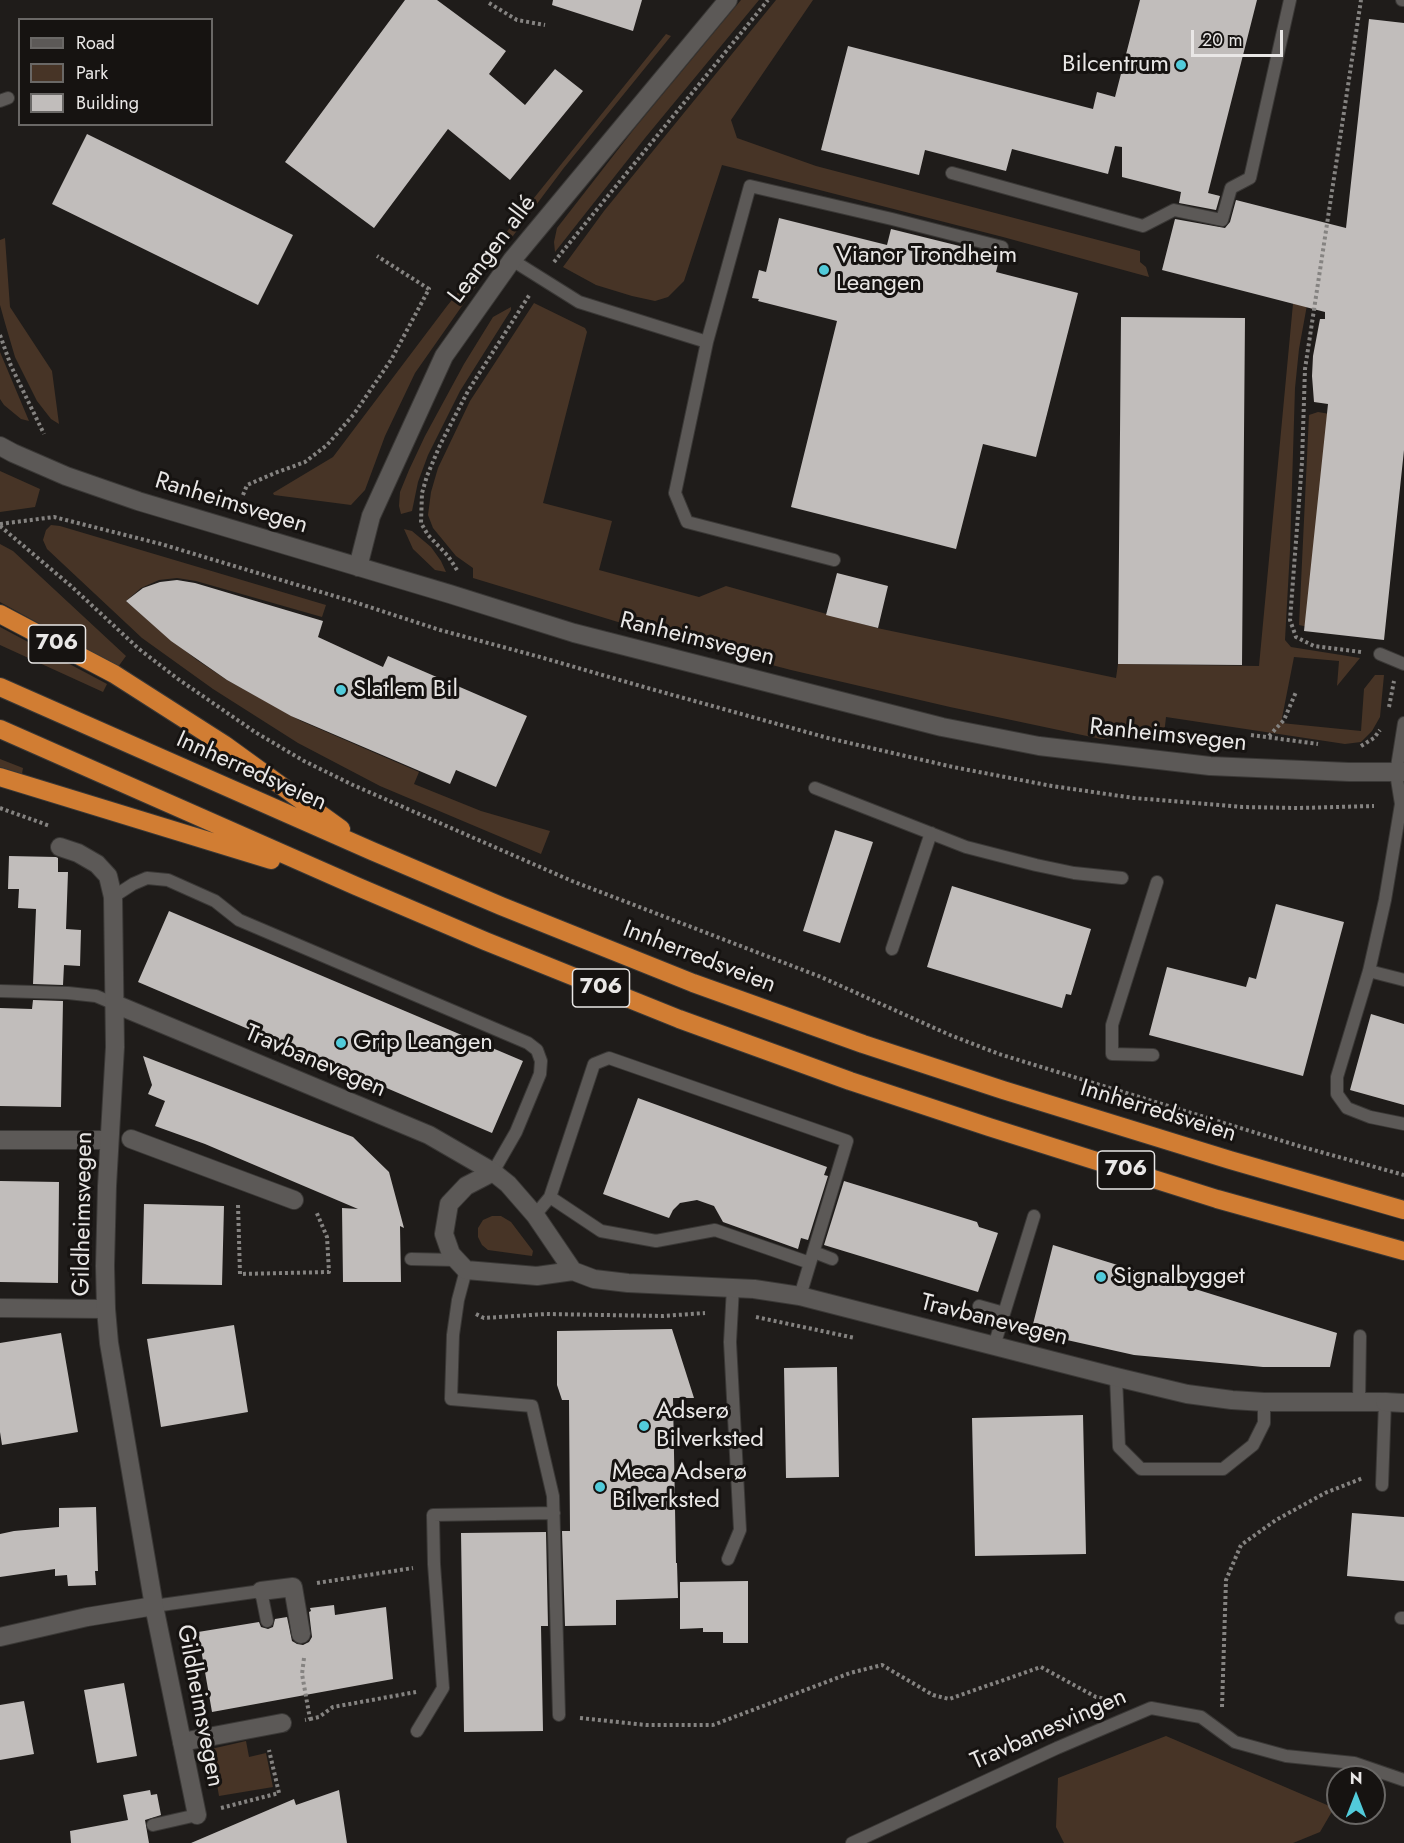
<!DOCTYPE html>
<meta charset="utf-8">
<style>
body{margin:0}
#map{position:relative;width:1404px;height:1843px;overflow:hidden;background:#1f1c1a;font-family:Jost,sans-serif}
canvas{display:block}
.legend{position:absolute;left:18px;top:18px;width:195px;height:108px;box-sizing:border-box;background:#161311;border:2px solid #6a6866;margin:0;padding:8px 10px;list-style:none;font-size:18px;color:#e9e7e6}
.legend li{display:flex;align-items:center;gap:12px;height:30px}
.legend b{width:30px;border:2px solid #6a6866}
.north{position:absolute;left:1326px;top:1765px;width:60px;height:60px;box-sizing:border-box;background:#161311;border:2px solid #6a6866;border-radius:50%;rotate:0deg;font-size:16px;font-weight:700;line-height:24px;text-align:center;color:#e9e7e6}
.north::after{content:'';display:block;margin:auto;width:21px;height:27px;background:#52cbda;clip-path:polygon(50% 0,100% 100%,50% 72%,0 100%)}
.scale{position:absolute;left:1191px;top:30px;width:92px;height:27px;box-sizing:border-box;border:3px solid #e9e7e6;border-top:0;padding-left:8px;font-size:18px;line-height:21px;white-space:nowrap;color:#e9e7e6;-webkit-text-stroke:4px #161311;paint-order:stroke}
</style>
<div id="map">
<canvas width="1404" height="1843"></canvas>
<ul class="legend">
<li><b style="height:8px;background:#5c5957"></b>Road</li>
<li><b style="height:16px;background:#473426"></b>Park</li>
<li><b style="height:16px;background:#c1bdbb"></b>Building</li>
</ul>
<div class="north">N</div>
<div class="scale">20 m</div>
</div>
<script>
const context = document.querySelector('canvas').getContext('2d');
context.lineJoin = 'round';
function fillPath(path, color) { context.fillStyle = color; context.fill(path, 'evenodd'); }
const toPath = rows => new Path2D(rows.map(r => 'M' + r).join(''));
function strokePath(path, color, width, dash) { context.strokeStyle = color; context.lineWidth = width; context.lineCap = dash ? 'butt' : 'round'; context.setLineDash(dash || []); context.stroke(path); }
function drawText(font, color, halo, rows, align = 'center') {
  context.font = font + ' Jost,sans-serif'; context.lineWidth = 6; context.setLineDash([]); context.textBaseline = 'middle'; context.strokeStyle = halo; context.fillStyle = color; for (const [text, x, y, turn = 0] of rows) {
    context.save(); context.translate(x, y); context.rotate((+turn || 0) * Math.PI / 180); context.textAlign = isNaN(turn) ? turn : align; if (halo) context.strokeText(text, 0, 0); context.fillText(text, 0, 0); context.restore();
  }
}
const green = toPath([
 [741,0,759,0,645,138,555,252,554,242,557,228,634,129],
 [776,0,813,0,731,120,737,138,816,166,1140,251,1140,262,1146,267,1149,277,1003,237,722,165,684,281,668,297,655,301,632,296,596,285,563,267,604,211],
 [666,34,671,36,563,169,483,276,415,373,385,436,365,490,351,505,274,495,273,493,333,457,447,306],
 [5,238,10,307,52,371,59,424,51,419,37,401,15,357,5,323,0,305,0,240],
 [1294,293,1309,294,1299,349,1295,388,1290,550,1285,640,1291,647,1360,658,1337,686,1339,661,1294,657,1281,723,1361,731,1364,689,1375,675,1384,675,1380,717,1372,731,1361,742,1345,744,1166,717,1164,735,1101,739,950,707,791,670,684,642,473,578,473,568,456,556,433,528,428,515,431,492,438,468,470,401,534,303,585,328,587,332,543,503,612,521,599,570,699,597,726,586,877,628,1116,678,1118,664,1259,666],
 [511,307,511,310,460,391,428,455,418,482,412,511,401,514,399,506,400,492,409,470,425,436,464,364,493,317],
 [0,352,29,421,21,419,4,405,0,399],
 [1318,412,1330,414,1308,627,1299,625,1309,415],
 [0,471,40,489,35,507,0,512],
 [51,525,60,526,326,605,322,617,196,581,177,578,159,580,141,588,126,601,165,635,197,660,227,680,301,721,419,772,414,784,481,811,550,831,541,854,380,786,298,743,213,689,142,638,47,549,43,540,46,530],
 [404,529,412,531,431,547,441,561,446,572,435,570,413,549],
 [0,544,13,551,126,656,118,667,0,602],
 [0,627,107,684,103,692,0,645],
 [0,759,23,768,22,774,0,767],
 [492,1216,501,1216,511,1222,533,1251,532,1256,488,1250,482,1245,478,1237,478,1228,483,1220],
 [1166,1736,1334,1808,1320,1832,1293,1843,1064,1843,1056,1827,1058,1778],
 [246,1741,249,1757,266,1753,273,1787,219,1796,211,1749]
]);
const building = toPath([
 [405,0,437,0,506,51,489,74,525,105,555,69,583,91,510,180,448,129,374,228,285,162],
 [553,0,642,0,633,31,552,5],
 [1140,0,1257,0,1208,193,1220,196,1216,210,1179,203,1181,192,1122,177,1122,147,1115,146,1108,174,1012,149,1006,171,925,150,919,175,821,150,848,46,1093,109,1097,92,1115,97],
 [1369,19,1404,23,1404,450,1384,640,1304,631,1328,404,1314,402,1312,376,1313,356,1320,319,1325,319,1325,312,1162,270,1175,219,1225,228,1230,222,1236,200,1346,228],
 [87,134,293,235,258,305,52,204],
 [779,218,887,245,891,229,1000,256,996,272,1078,293,1036,457,983,444,956,549,791,507,837,321,758,301,759,299,752,298,759,270,766,272],
 [1121,317,1245,318,1242,665,1118,664],
 [837,573,888,586,878,628,826,615],
 [177,580,195,583,323,621,318,637,383,667,388,656,527,716,496,787,456,770,450,784,291,716,227,680,171,641,126,601,143,588,160,582],
 [835,830,873,842,840,943,803,931],
 [9,856,56,857,58,858,58,872,68,872,66,929,81,930,80,966,64,965,63,985,33,984,36,909,18,908,19,889,8,889],
 [952,886,1091,929,1071,995,1066,994,1062,1008,927,967],
 [1276,904,1344,922,1303,1076,1149,1035,1167,967,1246,987,1249,977,1256,979],
 [169,911,523,1061,492,1133,138,982],
 [33,1000,63,1001,61,1107,0,1106,0,1008,32,1009],
 [1371,1014,1404,1024,1404,1105,1350,1090],
 [143,1056,353,1137,389,1172,404,1228,400,1226,401,1282,343,1282,342,1208,358,1209,205,1144,155,1126,165,1101,148,1094,152,1085],
 [638,1098,827,1167,824,1175,828,1176,808,1240,801,1238,798,1249,723,1222,714,1206,697,1200,680,1203,673,1210,669,1218,603,1194],
 [0,1181,59,1182,58,1283,0,1282],
 [844,1181,977,1222,979,1227,998,1233,978,1292,824,1245],
 [144,1204,224,1206,222,1285,142,1284],
 [1053,1245,1337,1333,1330,1367,1263,1367,1134,1355,1031,1332],
 [234,1325,248,1412,161,1427,147,1339],
 [672,1329,694,1398,673,1398,676,1563,677,1563,678,1598,616,1600,616,1625,565,1626,562,1531,570,1531,569,1400,562,1400,557,1385,557,1331],
 [61,1333,78,1432,2,1445,0,1432,0,1343],
 [837,1367,839,1477,786,1478,784,1368],
 [1083,1415,1086,1554,975,1556,972,1418],
 [96,1507,98,1571,95,1571,96,1585,68,1586,67,1575,55,1576,55,1569,0,1577,0,1534,14,1531,59,1527,59,1508],
 [1352,1513,1404,1517,1404,1581,1347,1576],
 [546,1532,548,1626,541,1626,543,1731,464,1732,461,1533],
 [748,1581,748,1643,723,1643,723,1632,703,1632,703,1628,680,1629,680,1582],
 [334,1605,335,1615,386,1607,393,1679,212,1712,198,1632,259,1622,261,1627,268,1629,273,1627,275,1619,287,1617,292,1641,297,1644,303,1645,309,1642,312,1637,309,1612,311,1611,310,1608],
 [124,1683,137,1756,97,1763,84,1690],
 [24,1701,34,1754,0,1760,0,1705],
 [150,1790,151,1795,157,1794,161,1815,145,1820,149,1843,71,1843,70,1831,128,1820,123,1795],
 [339,1790,347,1843,191,1843,294,1799,296,1805]
]);
const path = toPath([
 [489,3,517,20,545,25],
 [554,262,768,0],
 [0,335,11,366,44,434],
 [243,495,247,485,275,473,305,462,327,445,354,414,391,360,429,289,377,256],
 [0,524,54,517,161,544,351,601,440,630,540,657,644,687,828,738,953,767,1052,786,1134,798,1242,807,1298,808,1374,806],
 [0,526,71,586,139,649,178,679,255,732,304,761,353,785,572,881,821,977,950,1035,999,1054,1299,1146,1404,1175],
 [457,570,448,556,428,535,421,523,422,493,427,476,440,445,468,391,530,294],
 [1361,652,1314,646,1296,637,1290,620,1302,462,1305,369,1361,0],
 [1389,707,1394,681],
 [1251,735,1318,744],
 [1269,736,1284,720,1296,692],
 [1361,746,1374,738,1380,730],
 [0,808,50,826],
 [238,1205,240,1274,329,1272,327,1237,316,1211],
 [476,1314,484,1318,546,1314,663,1316,705,1313],
 [756,1317,855,1338],
 [317,1583,413,1568],
 [304,1658,302,1674,310,1719,305,1720],
 [1222,1707,1226,1580,1241,1545,1276,1520,1325,1493,1363,1478],
 [580,1718,646,1725,713,1725,850,1673,882,1665,933,1695,949,1699,1041,1667,1096,1697,1112,1700],
 [310,1719,319,1717,333,1707,416,1692],
 [221,1808,279,1793,269,1750]
]);
const service = toPath([
 [1402,0,1404,0],
 [0,101,8,98],
 [952,173,1143,226,1174,210,1222,220,1231,188,1250,178,1290,0],
 [512,260,579,302,707,342,750,186,892,219,1002,247],
 [707,342,675,493,687,522,834,560],
 [1380,654,1404,664],
 [1404,723,1396,773,1401,804,1385,900,1369,971,1337,1077,1337,1094,1347,1108,1370,1117,1404,1124],
 [815,788,966,847,1036,865,1074,873,1122,878],
 [113,897,133,884,147,878,168,880,215,901,239,920,528,1043,537,1050,541,1061,540,1074,516,1132,493,1172],
 [892,949,931,833],
 [1369,971,1404,980],
 [0,991,68,993,96,996,115,1004],
 [1153,1055,1112,1054,1112,1025,1157,882],
 [550,1197,601,1231,656,1241,715,1230,810,1263],
 [535,1215,550,1197,594,1064,609,1058,847,1141,800,1296],
 [814,1252,832,1259],
 [411,1259,456,1260],
 [466,1270,458,1300,453,1335,451,1399,532,1406,553,1496,559,1715],
 [979,1306,1004,1313],
 [994,1346,1034,1216],
 [1116,1377,1119,1447,1141,1469,1223,1469,1253,1445,1264,1423,1264,1402],
 [1359,1402,1360,1336],
 [1382,1485,1385,1402],
 [728,1559,740,1530,730,1342,733,1287],
 [154,1606,261,1591,267,1621],
 [1401,1618,1404,1618],
 [417,1731,443,1688,434,1564,433,1515,554,1513],
 [153,1825,197,1815],
 [852,1843,1057,1748,1151,1708,1201,1717,1235,1742,1286,1756,1354,1763,1404,1780]
]);
const pedestrian = toPath([
 [131,1139,294,1200],
 [0,1140,109,1140],
 [0,1308,106,1309],
 [261,1591,293,1587,301,1634],
 [182,1742,282,1723]
]);
const minor = toPath([
 [60,847,78,853,97,864,108,876,113,897,115,1047,107,1186,105,1266,106,1309,109,1343,154,1606,197,1815],
 [115,1004,429,1135,493,1172,508,1184,535,1215,573,1271,594,1279,628,1283,754,1289,800,1296,1116,1377,1187,1394,1232,1400,1264,1402,1385,1402],
 [493,1172,466,1186,449,1204,444,1234,451,1254,466,1270,537,1276,573,1271],
 [0,1637,87,1617,154,1606]
]);
const tertiary = toPath([
 [0,446,13,453,66,476,138,501,450,594,574,633,942,727,1039,746,1210,766,1349,772,1404,772],
 [358,567,371,516,444,356,512,260,728,0],
 [1385,1402,1404,1403]
]);
const trunk = toPath([
 [0,614,114,674,225,745,341,829],
 [0,687,372,851,501,906,693,983,863,1044,1003,1090,1230,1160,1404,1210],
 [0,729,356,886,485,941,679,1019,850,1081,989,1127,1217,1199,1404,1251],
 [0,777,271,860]
]);
const markers = [
 [1181,65,6,"#52cbda"],
 [824,270,6,"#52cbda"],
 [341,690,6,"#52cbda"],
 [341,1043,6,"#52cbda"],
 [1101,1277,6,"#52cbda"],
 [644,1426,6,"#52cbda"],
 [600,1487,6,"#52cbda"]
];
const shields = [
 [57,644,57],
 [601,988,57],
 [1126,1170,57]
];
const shieldNames = [
 ["706",57,644],
 ["706",601,988],
 ["706",1126,1170]
];
const poiNames = [
 ["Bilcentrum",1169,65,"right"],
 ["Vianor Trondheim",836,256],
 ["Leangen",836,284],
 ["Slatlem Bil",353,690],
 ["Grip Leangen",353,1043],
 ["Signalbygget",1113,1277],
 ["Adserø",656,1412],
 ["Bilverksted",656,1440],
 ["Meca Adserø",612,1473],
 ["Bilverksted",612,1501]
];
const streetNames = [
 ["Leangen allé",493,250,-53],
 ["Ranheimsvegen",231,504,17],
 ["Ranheimsvegen",697,640,14],
 ["Ranheimsvegen",1168,736,6],
 ["Innherredsveien",251,772,24],
 ["Innherredsveien",699,958,21],
 ["Travbanevegen",315,1062,23],
 ["Innherredsveien",1158,1112,17],
 ["Gildheimsvegen",84,1214,-89],
 ["Travbanevegen",994,1321,14],
 ["Gildheimsvegen",199,1706,79],
 ["Travbanesvingen",1049,1730,-24]
];
fillPath(green, '#473426');
fillPath(building, '#c1bdbb');
strokePath(service, '#3a3836', 14);
strokePath(pedestrian, '#3a3836', 20);
strokePath(minor, '#3a3836', 20);
strokePath(tertiary, '#3a3836', 20);
strokePath(trunk, '#3a3836', 20);
strokePath(path, '#858381', 4, [3, 3]);
strokePath(service, '#5c5957', 12);
strokePath(pedestrian, '#5c5957', 18);
strokePath(minor, '#5c5957', 18);
strokePath(tertiary, '#5c5957', 18);
strokePath(trunk, '#d17d33', 18);
for (const [x, y, r, color] of markers) { const dot = new Path2D(); dot.arc(x, y, r, 0, 2 * Math.PI); context.fillStyle = color; context.fill(dot); strokePath(dot, '#161311', 2); }
for (const [x, y, w] of shields) { const box = new Path2D(); box.roundRect(x - w / 2, y - 19, w, 38, 4.5); context.fillStyle = '#161311'; context.fill(box); strokePath(box, '#e9e7e6', 1.5); }
drawText('bold 22px', '#e9e7e6', null, shieldNames);
drawText('24px', '#e9e7e6', '#161311', poiNames, 'left');
drawText('24px', '#e9e7e6', '#161311', streetNames);
</script>
